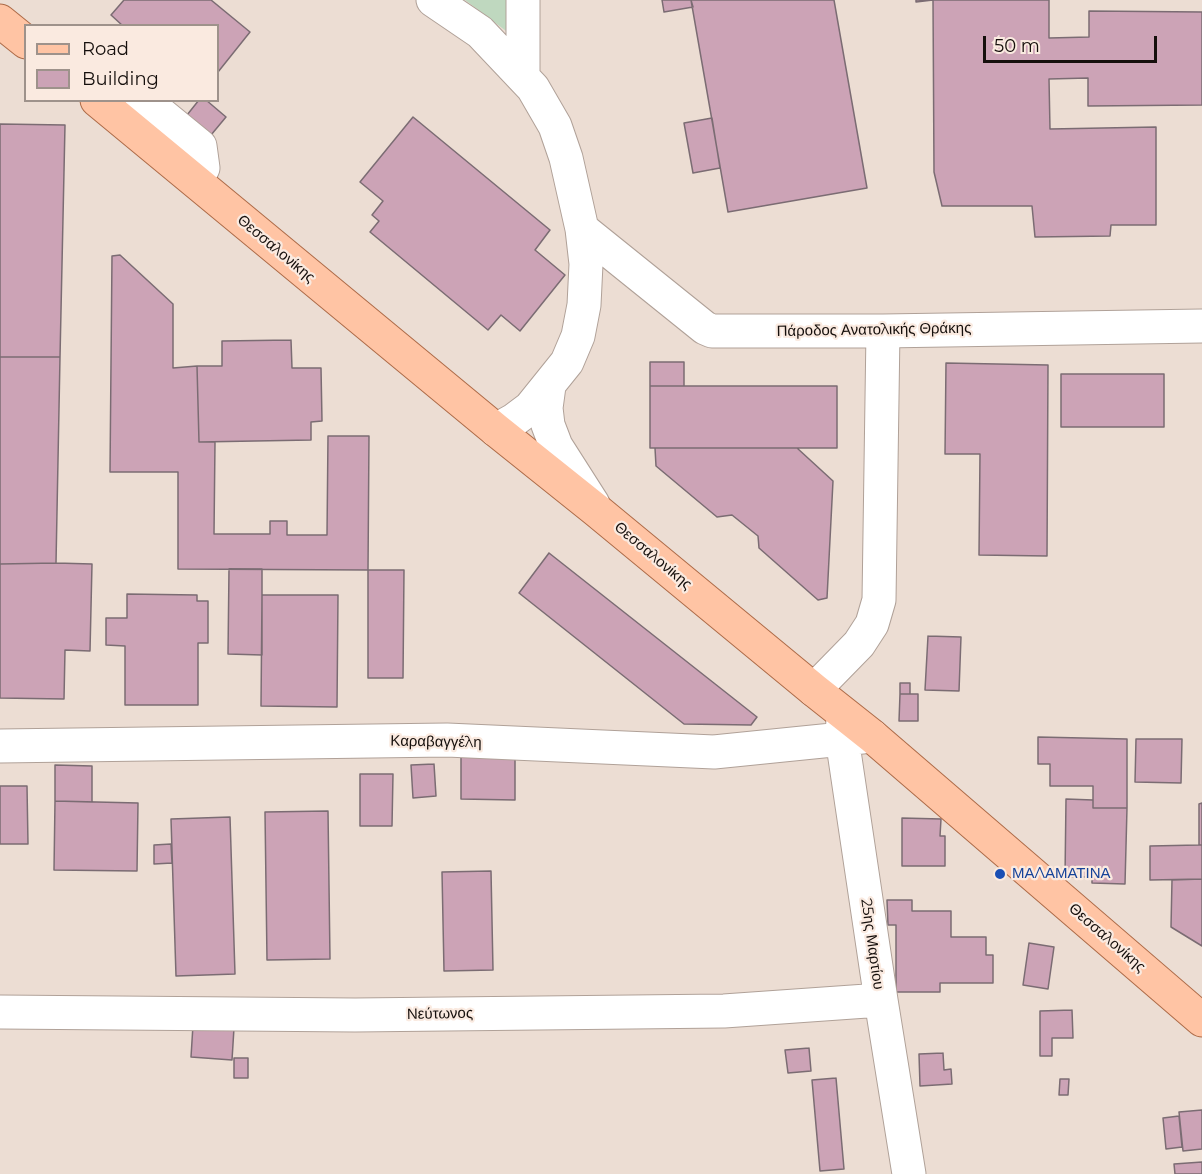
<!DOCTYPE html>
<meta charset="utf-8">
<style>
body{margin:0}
#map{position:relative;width:1202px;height:1174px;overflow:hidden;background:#ecddd3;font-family:Montserrat,sans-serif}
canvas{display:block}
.legend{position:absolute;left:24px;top:24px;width:195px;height:78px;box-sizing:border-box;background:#faeae0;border:2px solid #9e928b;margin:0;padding:8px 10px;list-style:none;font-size:18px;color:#150f0c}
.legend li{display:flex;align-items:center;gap:12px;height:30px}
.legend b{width:30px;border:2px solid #9e928b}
.scale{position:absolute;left:983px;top:36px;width:174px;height:27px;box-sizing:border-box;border:3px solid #150f0c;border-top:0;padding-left:8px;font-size:18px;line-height:21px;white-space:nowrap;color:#150f0c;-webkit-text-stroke:4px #faeae0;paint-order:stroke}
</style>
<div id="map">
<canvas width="1202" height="1174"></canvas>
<ul class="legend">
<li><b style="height:8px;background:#ffc4a4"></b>Road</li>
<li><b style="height:16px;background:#cca3b6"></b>Building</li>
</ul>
<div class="scale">50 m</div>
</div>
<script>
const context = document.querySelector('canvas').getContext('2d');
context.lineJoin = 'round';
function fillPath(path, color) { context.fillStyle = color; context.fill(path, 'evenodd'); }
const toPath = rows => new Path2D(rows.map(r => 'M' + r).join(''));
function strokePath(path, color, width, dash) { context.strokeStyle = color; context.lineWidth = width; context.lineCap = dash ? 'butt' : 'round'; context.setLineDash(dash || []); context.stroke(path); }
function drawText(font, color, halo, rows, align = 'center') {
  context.font = font + ' Montserrat,sans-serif'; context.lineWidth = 4.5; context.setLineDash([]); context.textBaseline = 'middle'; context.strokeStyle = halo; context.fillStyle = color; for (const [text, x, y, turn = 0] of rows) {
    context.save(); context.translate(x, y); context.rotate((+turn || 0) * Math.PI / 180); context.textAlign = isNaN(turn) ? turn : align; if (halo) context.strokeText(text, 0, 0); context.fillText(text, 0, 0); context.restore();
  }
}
const green = toPath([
 [465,0,511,0,514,37]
]);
const building = toPath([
 [124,0,211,0,250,32,218,72,218,26,123,26,111,15,124,0],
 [662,0,691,0,693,7,664,12,662,0],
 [691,0,834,0,867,188,728,212,691,0],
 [916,0,1049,0,1049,38,1089,37,1089,11,1202,12,1202,105,1088,106,1088,78,1049,79,1050,129,1156,127,1156,225,1111,225,1110,236,1035,237,1032,206,942,206,934,172,933,0,916,2,916,0],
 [199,100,206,100,226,117,211,135,187,115,199,100],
 [413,117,550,230,535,250,565,275,520,331,501,315,488,330,370,232,379,221,372,215,383,201,360,182,413,117],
 [712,118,720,168,693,173,684,123,712,118],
 [0,124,65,125,60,357,0,357,0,124],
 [120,255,173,304,173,368,197,366,199,442,215,442,214,534,270,534,270,521,287,521,287,535,327,535,328,436,369,436,368,570,178,569,178,472,110,472,112,256,120,255],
 [291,340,292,368,321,368,322,421,311,422,311,440,199,442,197,366,222,366,222,341,291,340],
 [0,357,60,357,56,563,0,564,0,357],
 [650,362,684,362,684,386,650,386,650,362],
 [946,363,1048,365,1047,556,979,555,980,454,945,454,946,363],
 [1061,374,1164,374,1164,427,1061,427,1061,374],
 [650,386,837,386,837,448,650,448,650,386],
 [655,448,797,448,833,481,827,598,818,600,759,548,758,536,732,515,717,517,656,466,655,448],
 [549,553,757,717,751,725,684,724,519,593,549,553],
 [56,563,92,564,90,651,65,650,64,699,0,698,0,564,56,563],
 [229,569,262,569,262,655,228,654,229,569],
 [368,570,404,570,403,678,368,678,368,570],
 [127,594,197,595,197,601,208,601,208,643,198,643,198,705,125,705,125,646,106,645,106,618,127,618,127,594],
 [262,595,338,595,337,707,261,706,262,595],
 [928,636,961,637,959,691,925,690,928,636],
 [900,683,910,683,910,694,900,694,900,683],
 [900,694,918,694,918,721,899,721,900,694],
 [1038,737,1127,739,1127,808,1093,808,1093,786,1050,786,1050,764,1038,764,1038,737],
 [1136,739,1182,739,1181,783,1135,782,1136,739],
 [461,754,515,755,515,800,461,799,461,754],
 [434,764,436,796,413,798,411,765,434,764],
 [55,765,92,766,92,802,55,801,55,765],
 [360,774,393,774,392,826,360,826,360,774],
 [0,786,27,786,28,844,0,844,0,786],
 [1066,799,1093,800,1093,808,1127,808,1125,884,1092,883,1092,877,1065,877,1066,799],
 [55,801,138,803,137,871,54,870,55,801],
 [1202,803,1202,845,1199,845,1199,804,1202,803],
 [328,811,330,959,267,960,265,812,328,811],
 [230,817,235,974,176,976,171,819,230,817],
 [902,818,941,819,940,836,945,836,945,866,902,866,902,818],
 [171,844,172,863,154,864,154,845,171,844],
 [1199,845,1202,845,1202,879,1150,880,1150,846,1199,845],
 [491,871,493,970,444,971,442,872,491,871],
 [1202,879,1202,946,1171,927,1172,880,1202,879],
 [887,900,912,900,912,911,951,911,951,937,986,937,986,955,993,955,993,983,940,983,940,992,896,992,896,925,888,925,887,900],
 [1029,943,1054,947,1048,989,1023,985,1029,943],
 [1072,1010,1073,1038,1052,1038,1052,1056,1040,1056,1040,1011,1072,1010],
 [193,1025,234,1028,232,1060,191,1057,193,1025],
 [809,1048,811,1071,788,1073,785,1050,809,1048],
 [943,1053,944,1070,951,1069,952,1084,920,1086,919,1054,943,1053],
 [234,1058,248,1058,248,1078,234,1078,234,1058],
 [836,1078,844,1169,820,1171,812,1080,836,1078],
 [1060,1079,1069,1079,1068,1095,1059,1095,1060,1079],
 [1202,1110,1202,1149,1183,1151,1179,1112,1202,1110],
 [1179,1116,1182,1147,1166,1149,1163,1118,1179,1116],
 [1202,1162,1202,1174,1175,1174,1174,1164,1202,1162]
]);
const minor = toPath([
 [433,0,480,32,533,88,555,126,566,158,582,229,586,264,584,305,578,336,567,362,530,408,514,420,496,430],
 [523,77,523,0],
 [137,114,156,110,200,146,203,168],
 [582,229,705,328,712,331,883,331,1202,326],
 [549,386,546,408,548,425,556,446,593,504],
 [814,690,859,644,872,624,879,600,883,331],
 [843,718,842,738,881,1000,909,1174],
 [0,746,447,740,714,752,872,736],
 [0,1012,355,1015,724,1011,881,1000]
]);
const major = toPath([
 [0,21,26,42],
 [97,100,496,430,596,510,814,690,872,736,1202,1020]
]);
const markers = [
 [1000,874,6,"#1a4fb4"]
];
const streetNames = [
 ["Θεσσαλονίκης",276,249,40],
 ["Πάροδος Ανατολικής Θράκης",874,330,-1],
 ["Θεσσαλονίκης",653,556,40],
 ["Καραβαγγέλη",436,742,1],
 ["Θεσσαλονίκης",1107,938,41],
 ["25ης Μαρτίου",872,944,82],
 ["Νεύτωνος",440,1014,-1]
];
const transitNames = [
 ["ΜΑΛΑΜΑΤΙΝΑ",1012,874]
];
fillPath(green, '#bfd8bf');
fillPath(building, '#cca3b6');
strokePath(building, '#7b6c73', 1.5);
strokePath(minor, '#b0a198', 35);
strokePath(major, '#ad6b48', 35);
strokePath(minor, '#fff', 33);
strokePath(major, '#ffc4a4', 33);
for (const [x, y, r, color] of markers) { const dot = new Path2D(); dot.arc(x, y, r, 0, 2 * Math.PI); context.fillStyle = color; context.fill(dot); strokePath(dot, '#faeae0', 2); }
drawText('15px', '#150f0c', '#faeae0', streetNames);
drawText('15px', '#164399', '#faeae0', transitNames, 'left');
</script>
